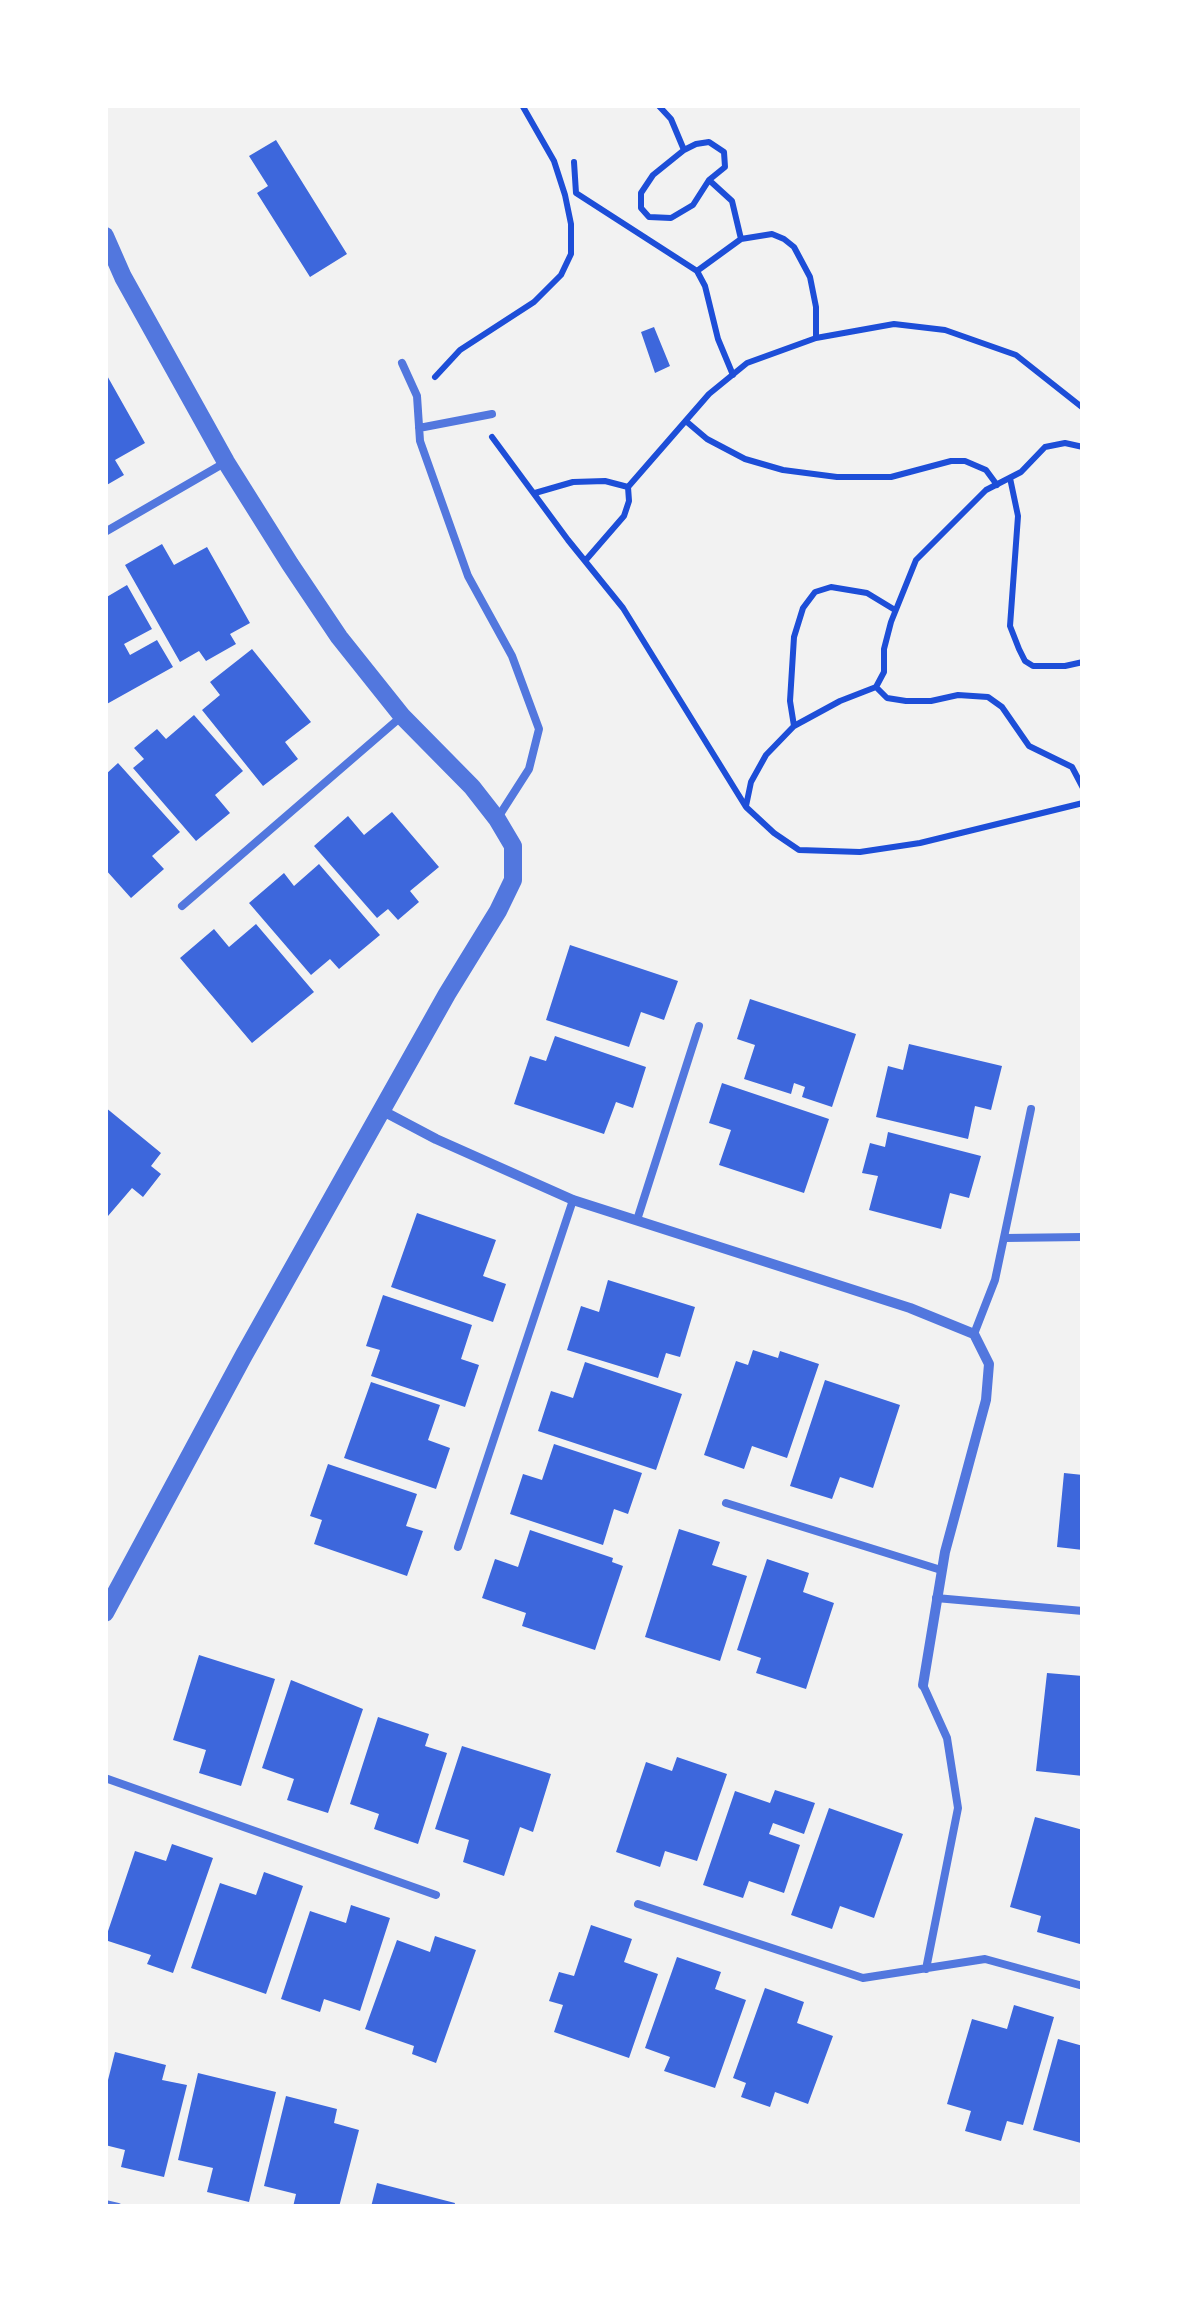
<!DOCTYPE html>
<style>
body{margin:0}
#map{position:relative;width:1188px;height:2312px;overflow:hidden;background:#f2f2f2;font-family:Jost,sans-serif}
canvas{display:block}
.frame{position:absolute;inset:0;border:108px solid #fff;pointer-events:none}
</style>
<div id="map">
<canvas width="1188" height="2312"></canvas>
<div class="frame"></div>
</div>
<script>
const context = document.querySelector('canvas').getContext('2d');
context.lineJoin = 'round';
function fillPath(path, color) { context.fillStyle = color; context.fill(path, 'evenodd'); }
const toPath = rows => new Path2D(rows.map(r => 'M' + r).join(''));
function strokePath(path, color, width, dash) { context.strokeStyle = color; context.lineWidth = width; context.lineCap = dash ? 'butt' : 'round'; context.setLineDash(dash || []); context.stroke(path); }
const building = toPath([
 [276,140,347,254,310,277,257,193,268,186,249,156],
 [654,327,670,366,655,373,641,332],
 [105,372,145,443,115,460,124,475,105,486],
 [162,544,174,565,207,547,250,623,230,634,236,644,206,661,199,651,180,662,125,565],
 [127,585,152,629,124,644,130,655,157,640,173,667,105,705,105,598],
 [252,649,311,722,285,742,298,759,263,786,202,710,220,695,210,682],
 [194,715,243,771,215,795,230,813,196,841,133,768,144,759,134,748,157,729,166,739],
 [118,763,180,832,152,856,164,869,131,898,105,869,105,775],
 [392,812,439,867,410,891,419,902,398,920,388,909,377,918,314,846,348,816,364,835],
 [319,864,380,935,339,969,330,959,311,975,249,903,284,873,294,886],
 [256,924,314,992,252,1043,180,958,214,929,229,947],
 [570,945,678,981,664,1020,641,1012,629,1047,546,1020],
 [750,999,856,1034,832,1107,802,1097,805,1087,794,1083,791,1094,744,1079,755,1045,737,1039],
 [555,1036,646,1067,633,1108,616,1102,604,1134,514,1104,530,1056,546,1061],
 [909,1044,1002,1066,991,1110,975,1106,968,1139,876,1117,888,1066,903,1070],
 [722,1083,829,1119,804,1193,719,1165,731,1130,709,1123],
 [105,1107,161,1153,151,1166,161,1174,143,1197,132,1188,108,1216,105,1213],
 [888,1132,981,1156,969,1198,950,1193,941,1229,869,1210,878,1176,862,1173,870,1143,885,1147],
 [417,1213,496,1240,483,1276,506,1284,493,1322,391,1287],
 [608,1280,695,1307,680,1357,666,1353,658,1378,567,1350,581,1306,599,1312],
 [383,1295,472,1325,461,1359,479,1365,465,1407,371,1376,380,1350,366,1346],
 [753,1350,778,1358,780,1351,819,1364,787,1458,752,1446,744,1469,704,1455,736,1361,748,1365],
 [585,1362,682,1394,656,1470,538,1431,551,1391,573,1398],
 [825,1380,900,1405,873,1488,840,1477,832,1499,790,1486],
 [371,1382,440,1405,428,1440,450,1448,436,1489,344,1458],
 [554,1444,642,1473,628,1514,614,1509,603,1545,510,1514,523,1474,542,1480],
 [328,1464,417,1494,406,1526,423,1531,407,1576,314,1544,322,1520,310,1516],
 [1064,1473,1083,1475,1083,1550,1057,1547],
 [679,1529,720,1542,712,1565,747,1576,720,1661,645,1637],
 [530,1530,613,1558,612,1562,623,1566,595,1650,522,1626,526,1613,482,1598,495,1559,518,1567],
 [767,1559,809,1573,803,1592,834,1603,806,1689,756,1673,761,1658,737,1650],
 [199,1655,275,1679,241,1786,199,1773,206,1750,173,1740],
 [1047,1673,1083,1676,1083,1776,1036,1771],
 [291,1680,363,1709,328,1813,287,1800,294,1779,262,1768],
 [378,1717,429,1734,425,1746,447,1753,418,1844,374,1829,379,1814,350,1804],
 [462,1746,551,1774,533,1832,520,1827,504,1876,463,1862,469,1840,435,1829],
 [677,1757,727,1774,697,1861,665,1851,660,1867,616,1852,646,1762,672,1771],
 [775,1790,815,1803,804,1834,773,1823,769,1834,800,1845,784,1893,749,1881,743,1898,703,1885,735,1791,770,1803],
 [829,1808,903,1834,874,1918,840,1906,832,1929,791,1915],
 [1035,1817,1083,1830,1080,1845,1083,1846,1083,1934,1080,1944,1037,1932,1041,1916,1010,1907],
 [172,1844,213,1858,173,1973,147,1964,151,1955,105,1940,135,1851,166,1861],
 [264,1872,303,1886,266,1994,191,1968,220,1883,256,1895],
 [351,1905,390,1918,360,2011,324,1999,320,2012,281,1999,310,1911,346,1923],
 [591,1925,632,1939,624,1962,658,1974,629,2058,554,2032,563,2005,549,2001,559,1972,574,1976],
 [435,1936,476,1950,436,2063,412,2054,414,2046,365,2029,397,1940,430,1952],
 [677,1957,721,1972,715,1989,746,2000,715,2088,664,2071,670,2057,645,2048],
 [765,1988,804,2002,797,2023,833,2036,808,2104,775,2092,770,2107,741,2097,746,2083,733,2078],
 [1014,2005,1054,2017,1023,2125,1007,2121,1001,2141,965,2131,971,2111,947,2104,972,2019,1007,2029],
 [1058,2039,1083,2046,1081,2143,1033,2130],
 [115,2052,166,2065,162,2080,187,2085,164,2177,121,2167,125,2150,105,2145,105,2092],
 [198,2073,276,2092,249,2202,207,2192,213,2168,178,2160],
 [286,2096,337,2109,334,2123,359,2130,339,2207,293,2207,296,2194,264,2186],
 [377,2183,455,2203,454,2207,371,2207]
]);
const path = toPath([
 [658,105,671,119,684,150],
 [574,162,576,193,697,271,705,286,718,339,733,375],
 [709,180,725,167,724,152,709,142,696,144,684,150,653,175,641,193,641,208,649,217,671,218,693,205,709,180,732,201,741,239],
 [697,271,741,239,772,234,784,239,794,247,810,277,816,307,816,338],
 [435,377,460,350,534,302,561,275,571,254,571,224,565,195,554,161,522,105],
 [687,422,707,439,745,459,783,470,837,477,891,477,951,461,965,461,986,470,997,485],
 [492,437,568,540,623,608,746,807,774,833,799,850,860,852,920,843,1083,803],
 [1010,478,1018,516,1010,626,1019,649,1025,661,1033,666,1065,666,1083,662],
 [628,487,709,394,747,363,816,338,894,324,945,330,1016,355,1083,408],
 [535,493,573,482,605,481,628,487,629,501,624,516,585,561],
 [876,687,887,698,906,701,931,701,958,695,988,697,1002,707,1029,746,1072,767,1083,788],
 [794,726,790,701,794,637,803,608,815,592,831,587,867,593,895,610],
 [746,806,751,782,766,755,794,726,840,701,876,687,884,672,884,649,891,622,916,560,986,490,1021,472,1045,447,1065,443,1083,447]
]);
const service = toPath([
 [402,363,417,396,420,441,468,576,512,656,539,729,529,769,497,819],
 [419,428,492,414],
 [105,532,226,462],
 [182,906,402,716],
 [637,1220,699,1026],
 [1005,1238,1083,1237],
 [974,1334,995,1280,1031,1109],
 [726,1503,941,1570],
 [458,1547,573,1200],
 [936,1598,1083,1611],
 [923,1685,947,1738,958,1808,926,1969],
 [105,1778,436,1895],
 [638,1904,863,1978,985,1959,1083,1986],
 [105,2204,118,2207]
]);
const minor = toPath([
 [383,1111,436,1139,573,1200,910,1308,974,1334,989,1364,986,1400,945,1552,923,1685]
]);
const tertiary = toPath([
 [105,236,123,277,226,462,290,564,339,637,402,716,472,787,497,819,513,846,513,880,498,911,447,994,244,1355,105,1613]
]);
fillPath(building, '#3d67dc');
strokePath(path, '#1d4ed8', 6);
strokePath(service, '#5277de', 8);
strokePath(minor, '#5277de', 10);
strokePath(tertiary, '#5277de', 18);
</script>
